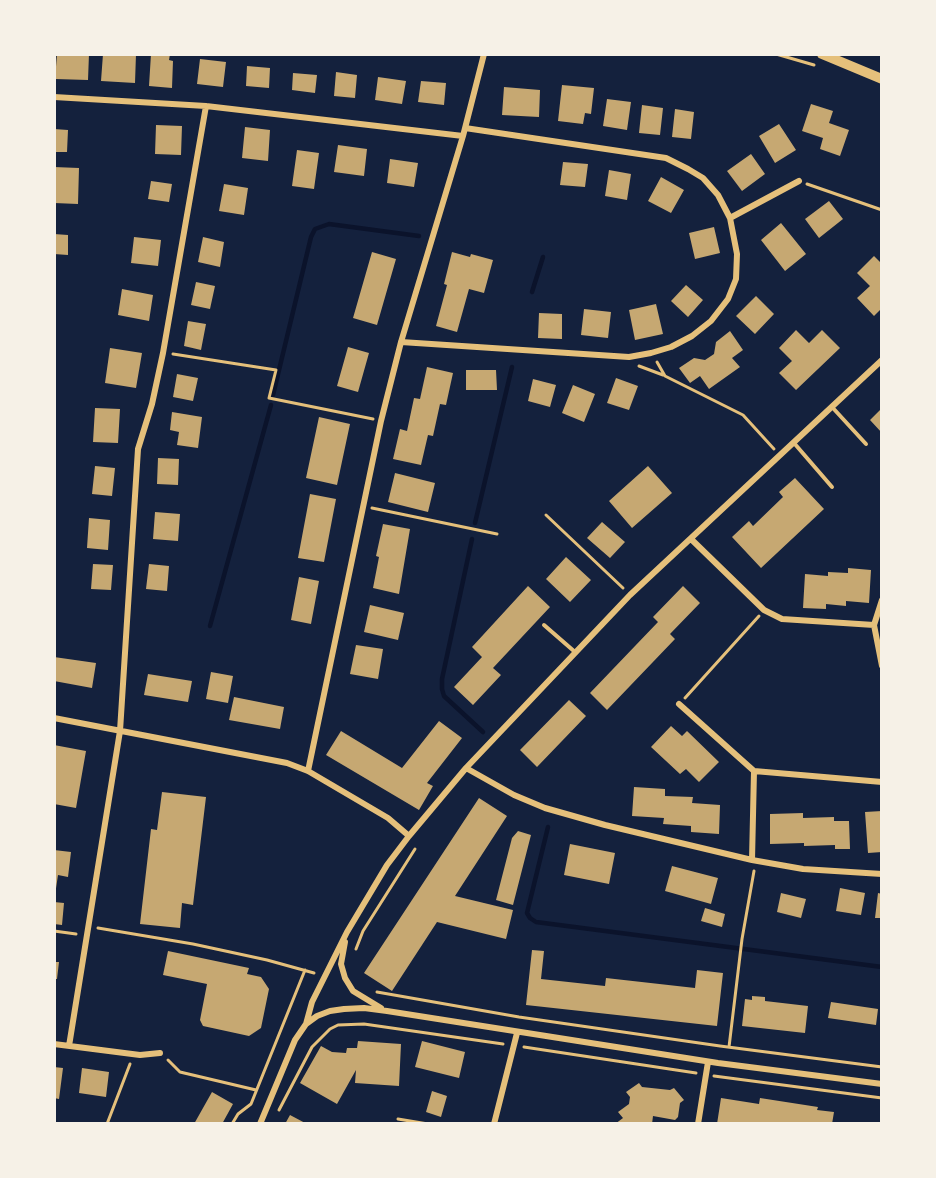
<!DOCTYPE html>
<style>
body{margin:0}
#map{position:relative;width:936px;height:1178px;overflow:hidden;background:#14213d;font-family:Barlow,sans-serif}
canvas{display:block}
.frame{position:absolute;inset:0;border:56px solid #f6f1e7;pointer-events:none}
</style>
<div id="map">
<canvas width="936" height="1178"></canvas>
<div class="frame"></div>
</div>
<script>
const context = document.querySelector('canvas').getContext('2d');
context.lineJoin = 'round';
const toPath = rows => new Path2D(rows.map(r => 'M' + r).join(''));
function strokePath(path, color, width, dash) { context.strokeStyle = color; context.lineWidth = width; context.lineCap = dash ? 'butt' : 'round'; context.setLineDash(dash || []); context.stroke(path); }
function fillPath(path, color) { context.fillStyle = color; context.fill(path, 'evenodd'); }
const stream = toPath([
 [532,292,543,257],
 [273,395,311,237,315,229,329,224,419,236],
 [475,523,512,367],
 [472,539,442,679,442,689,444,696,483,732],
 [210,626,271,405],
 [548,827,527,913,530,918,536,922,882,967]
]);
const building = toPath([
 [57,54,89,54,88,80,55,79],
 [103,54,136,54,135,83,101,81],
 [151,54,170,54,169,60,173,61,172,88,149,86],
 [200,59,226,62,223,87,197,84],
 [247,66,270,68,269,88,246,86],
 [336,72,357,75,355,98,334,96],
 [293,73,317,75,315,93,292,90],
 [378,77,406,81,402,104,375,100],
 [421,81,446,83,444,105,418,102],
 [562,85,594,88,591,114,585,113,583,124,558,121],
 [504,87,540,90,539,117,502,115],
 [607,99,631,102,627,130,603,126],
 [811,104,833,111,829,123,849,130,840,156,820,149,823,138,802,131],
 [642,105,663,108,660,135,639,133],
 [675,109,694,112,691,139,672,137],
 [779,124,796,150,775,163,759,136],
 [156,125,182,126,181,155,155,154],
 [245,127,270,130,268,161,242,158],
 [54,129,68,130,67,152,54,152],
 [338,145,367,149,364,176,334,172],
 [297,150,319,153,314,189,292,186],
 [751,154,765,174,742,191,727,171],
 [390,159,418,163,414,187,387,183],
 [563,162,588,164,585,187,560,185],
 [54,167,79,168,78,204,54,203],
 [609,170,631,174,627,200,605,196],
 [661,177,684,190,671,213,648,201],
 [151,181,172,184,169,202,148,199],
 [224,184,248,188,244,215,219,211],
 [829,201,843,219,819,238,805,219],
 [781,223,806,254,785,271,761,240],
 [714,227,720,253,695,259,689,233],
 [54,234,68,235,68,255,54,254],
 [134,237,161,240,158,266,131,263],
 [203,237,224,242,220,267,198,262],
 [372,252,396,259,377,325,353,318],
 [452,252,470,257,471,254,493,260,484,293,469,289,457,332,436,326,447,285,444,284],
 [874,256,882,264,882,308,874,316,857,298,870,286,857,273],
 [196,282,215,286,210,309,191,305],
 [686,285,703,300,688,317,671,301],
 [122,289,153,295,149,321,118,315],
 [756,296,774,314,755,334,736,316],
 [656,304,663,334,635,340,629,310],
 [584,309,611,312,608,338,581,335],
 [539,313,562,314,562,339,538,338],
 [188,321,206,324,201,350,184,346],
 [796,330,809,343,822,330,840,348,796,390,779,373,792,361,779,348],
 [730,331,743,350,732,358,740,367,709,389,700,376,690,383,679,368,694,358,705,360,714,354,716,342],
 [348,347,369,353,358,392,337,386],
 [110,348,142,353,136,388,105,383],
 [427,367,453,373,446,405,440,404,433,436,428,435,421,465,393,459,400,429,407,431,414,398,420,399],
 [466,370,496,370,497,390,466,390],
 [177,374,198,378,193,401,173,397],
 [616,378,638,386,629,410,607,403],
 [533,379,556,385,550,407,528,401],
 [573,385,595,394,584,422,562,413],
 [95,408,120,409,118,443,93,442],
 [882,408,882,433,870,420],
 [172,412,202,417,198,448,177,445,179,432,170,430],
 [319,417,350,424,337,485,306,478],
 [158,458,179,459,178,485,157,484],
 [95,466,115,468,112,496,92,494],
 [648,466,672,493,632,528,609,501],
 [395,473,435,483,428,512,388,502],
 [795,478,824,509,761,568,732,537,749,521,753,526,783,497,779,492],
 [310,494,336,499,324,562,298,558],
 [155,512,180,514,178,541,153,539],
 [89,518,110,520,108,550,87,548],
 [602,522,625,542,610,558,587,538],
 [383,524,410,529,399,594,373,588,379,557,376,556],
 [566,557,591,580,570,602,546,579],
 [93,564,113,565,111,590,91,589],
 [149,564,169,566,167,591,146,589],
 [848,568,871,570,869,603,846,601,846,606,826,604,826,609,803,608,805,574,828,576,828,572,848,573],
 [299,577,319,581,311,624,291,620],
 [528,586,550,607,493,668,501,675,473,705,454,687,482,657,472,647],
 [683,586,700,603,670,634,675,639,607,710,590,693,658,622,653,617],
 [370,605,404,613,398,640,364,632],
 [356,645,383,649,378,679,350,674],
 [54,657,96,663,92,688,54,681],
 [211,672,233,676,228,703,206,699],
 [148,674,192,681,188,702,144,695],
 [234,697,284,707,280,729,229,720],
 [569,700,586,716,537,767,520,750],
 [439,721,462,738,427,783,433,786,419,810,326,755,341,731,402,768],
 [671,726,682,736,687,731,719,762,699,782,686,769,680,774,651,747],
 [54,745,86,751,76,808,54,804],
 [634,787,665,789,665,796,693,797,692,803,720,805,719,834,691,832,691,826,663,824,664,818,632,816],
 [162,792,206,797,193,905,182,903,180,928,140,924,151,829,157,830],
 [479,798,507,816,455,896,513,910,506,939,437,922,392,991,364,973],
 [882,811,882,852,868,853,865,812],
 [803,813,803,818,834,817,834,821,849,821,850,849,835,849,835,845,804,846,804,843,770,844,770,814],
 [518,831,531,835,513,905,496,900,512,838],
 [570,844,615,853,609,884,564,875],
 [54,850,71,852,68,877,58,875,55,895],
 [672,866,718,878,711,904,665,891],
 [840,888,865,893,861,915,836,911],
 [781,893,806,899,801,918,777,912],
 [878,893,882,894,882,918,875,918],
 [54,902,64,903,62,925,54,924],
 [705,908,725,914,722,927,701,921],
 [532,950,544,951,541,979,605,986,606,978,695,988,697,970,723,973,717,1026,526,1005],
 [168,951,249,968,247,974,261,977,269,989,261,1028,249,1036,203,1026,200,1020,207,984,163,975],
 [54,962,59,962,57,979,54,979],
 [752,996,765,997,765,1001,808,1006,805,1033,742,1026,745,999,752,1000],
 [831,1002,878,1009,876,1025,828,1018],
 [358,1041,401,1044,399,1086,355,1083,356,1070,337,1104,300,1083,321,1046,332,1052,346,1053,347,1048,357,1048],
 [422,1041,465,1052,459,1078,415,1067],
 [54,1067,63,1068,59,1099,54,1098],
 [82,1068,109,1072,106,1097,79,1093],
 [639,1083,642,1087,670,1090,674,1088,684,1100,680,1103,678,1117,675,1120,653,1116,652,1124,615,1124,623,1118,618,1112,629,1104,630,1097,626,1092],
 [432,1091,447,1096,441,1117,426,1112],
 [212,1092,233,1104,222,1124,194,1124],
 [721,1098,759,1104,760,1098,818,1107,817,1110,834,1112,832,1124,717,1124],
 [290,1115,307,1124,285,1124]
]);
const path = toPath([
 [776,54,814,65],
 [807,184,882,210],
 [173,354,276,370,269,398,373,419],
 [657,362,665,376,743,415,774,449],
 [639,366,663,375],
 [372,508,497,534],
 [546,515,623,588],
 [685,698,759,616],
 [98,928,193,944,267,960,314,973],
 [54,931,76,934],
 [356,949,363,931,415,849],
 [377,992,519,1017,720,1046,882,1067],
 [524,1047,696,1073],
 [729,1047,742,939,754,871],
 [168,1060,180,1072,256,1090],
 [714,1076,882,1098],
 [279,1110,312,1047,330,1029,338,1025,364,1024,503,1044],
 [398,1119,428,1124],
 [107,1124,130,1064],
 [232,1124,238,1114,251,1104,305,970]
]);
const service = toPath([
 [832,407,866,444],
 [794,443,832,487],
 [544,625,575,652]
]);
const minor = toPath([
 [54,97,206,106,463,136],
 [730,218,799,181],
 [401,342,629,357,651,353,671,347,692,336,711,321,728,299,736,279,737,254,730,218,718,195,703,178,688,169,666,158,465,128],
 [691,539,764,610,782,619,874,625],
 [882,600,874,625,882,666],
 [679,704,754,771,882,782],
 [54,718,287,763,308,771,388,818,409,836],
 [466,768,514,795,545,808,605,825,752,860,803,869,882,874],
 [308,771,381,421,401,342,463,136,484,54],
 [752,860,754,771],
 [345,942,341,964,345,978,353,991,381,1008],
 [306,1024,312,1002,347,932,387,865,409,836,466,768,630,595,882,360],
 [54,1044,140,1055,160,1053],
 [69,1046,120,731,138,449,152,404,163,353,206,106],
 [260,1124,295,1040,306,1024,317,1016,330,1011,344,1009,364,1008,387,1011,718,1063,882,1084],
 [494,1124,517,1033],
 [698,1124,708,1062]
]);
const tertiary = toPath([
 [822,54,882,79]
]);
strokePath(stream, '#0b132b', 4.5);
fillPath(building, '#c6a872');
strokePath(path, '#e5c07b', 3);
strokePath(service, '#e5c07b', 4);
strokePath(minor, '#e5c07b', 6);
strokePath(tertiary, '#e5c07b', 10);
</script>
